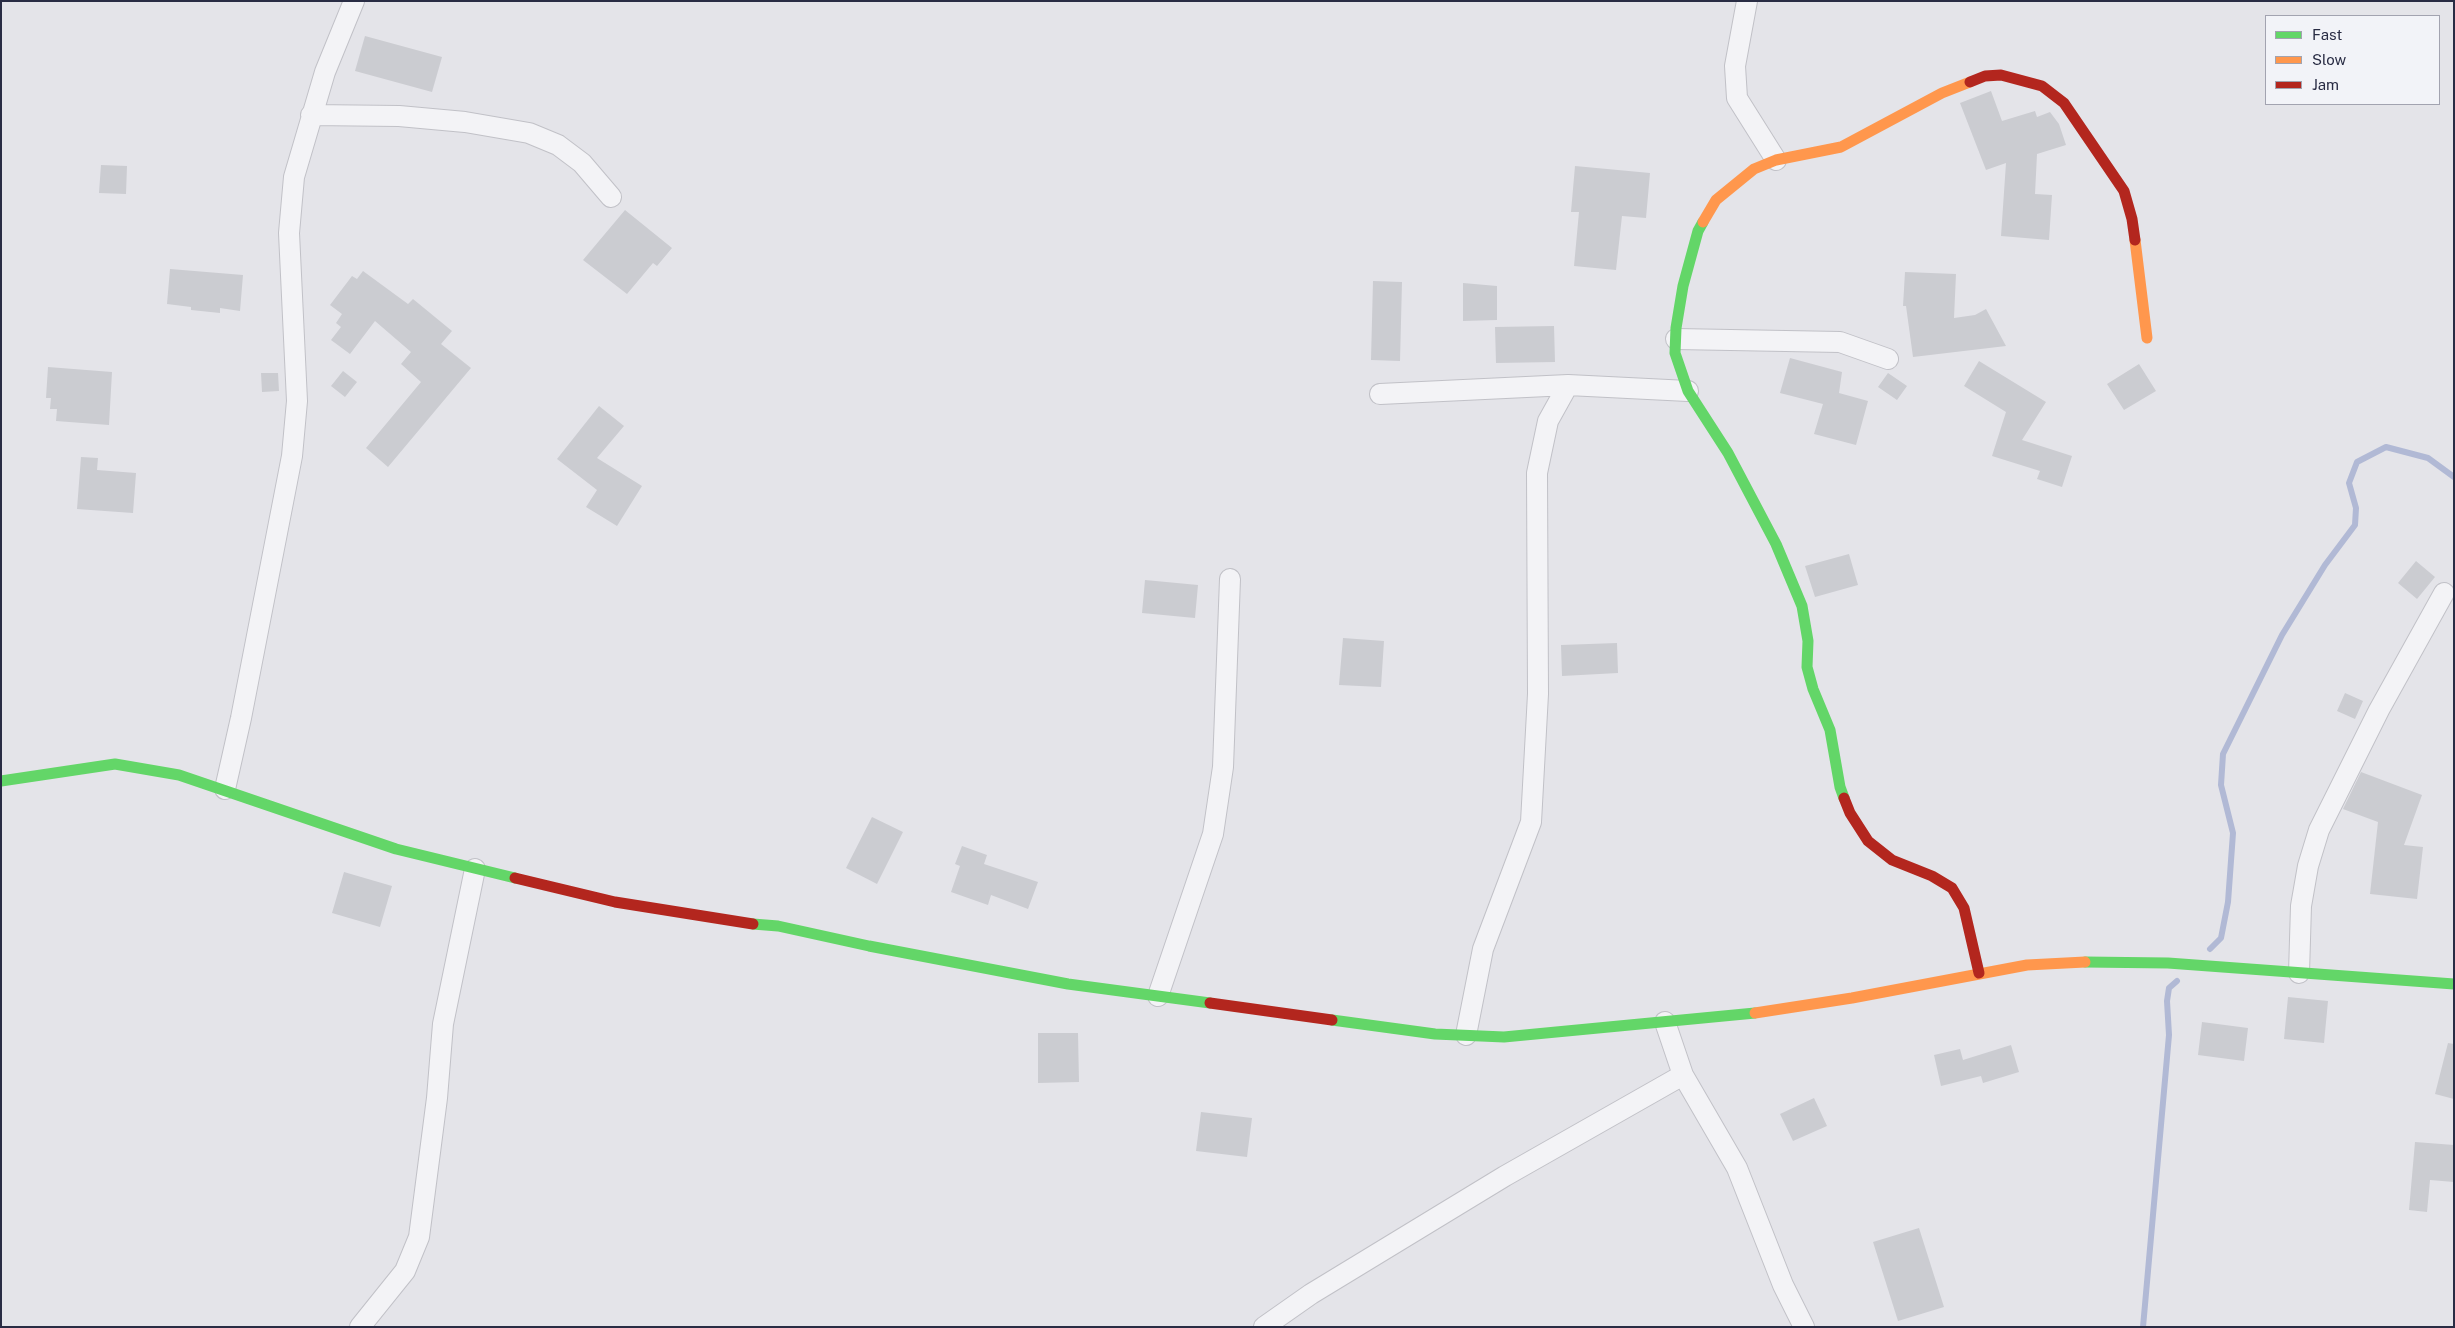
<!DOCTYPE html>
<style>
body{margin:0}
#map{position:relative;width:2455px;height:1328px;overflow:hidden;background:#e4e4e9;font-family:"Public Sans",sans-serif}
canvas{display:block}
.frame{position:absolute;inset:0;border:2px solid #292c44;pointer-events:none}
.legend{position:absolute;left:2265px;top:15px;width:175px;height:90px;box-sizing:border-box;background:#f2f3f8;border:1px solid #a2a3b0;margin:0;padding:6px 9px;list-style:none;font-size:15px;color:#292c44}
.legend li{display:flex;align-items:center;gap:10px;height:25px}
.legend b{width:25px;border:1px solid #a2a3b0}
</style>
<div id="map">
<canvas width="2455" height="1328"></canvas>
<div class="frame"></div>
<ul class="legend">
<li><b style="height:6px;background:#63d668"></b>Fast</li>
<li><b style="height:6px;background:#ff974d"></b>Slow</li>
<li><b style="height:6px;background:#b3261e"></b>Jam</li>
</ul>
</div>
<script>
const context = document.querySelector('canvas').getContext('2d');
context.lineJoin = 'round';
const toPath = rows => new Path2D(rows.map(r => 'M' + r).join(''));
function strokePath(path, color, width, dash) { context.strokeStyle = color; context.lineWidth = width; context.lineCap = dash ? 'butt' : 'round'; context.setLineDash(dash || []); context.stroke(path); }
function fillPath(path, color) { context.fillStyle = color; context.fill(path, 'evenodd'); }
const stream = toPath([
 [2210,949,2221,938,2228,902,2233,833,2221,785,2223,754,2282,635,2325,565,2355,525,2356,508,2349,483,2357,462,2386,447,2428,458,2454,477],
 [2143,1327,2169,1035,2167,1001,2169,988,2177,981]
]);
const building = toPath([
 [365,36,442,57,432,92,355,71],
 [1991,91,2002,121,2035,111,2037,117,2050,112,2059,124,2066,145,2037,154,2035,194,2052,195,2049,240,2001,236,2006,163,1986,170,1960,103],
 [101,165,127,166,126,194,99,193],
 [1575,166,1650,173,1646,218,1622,216,1616,270,1574,266,1579,212,1571,212],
 [625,210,672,248,657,266,653,263,627,294,583,260],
 [170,269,243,275,240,311,220,308,220,313,191,310,191,307,167,304],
 [363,271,408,304,413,299,452,331,441,344,471,368,388,467,366,448,421,382,401,364,411,352,375,321,350,354,331,340,341,327,336,323,342,314,330,305,352,276,357,279],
 [1905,272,1956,274,1954,318,1975,315,1986,309,2006,346,1913,357,1906,306,1903,306],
 [1373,281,1402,282,1400,361,1371,360],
 [1463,283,1497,286,1497,320,1463,321],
 [1554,326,1555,362,1496,363,1495,327],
 [1790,358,1842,372,1839,393,1868,401,1856,445,1814,434,1823,404,1780,393],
 [1979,361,2046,402,2022,440,2072,456,2062,487,2037,479,2040,471,1992,456,2006,412,1964,386],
 [2139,364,2156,391,2124,410,2107,384],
 [48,367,112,372,109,425,56,421,57,409,50,409,51,398,46,398],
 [343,371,357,382,345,397,331,386],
 [261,373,278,373,279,391,262,392],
 [1888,373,1907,386,1897,400,1878,387],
 [599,406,624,426,597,458,642,486,617,526,586,507,597,490,557,459],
 [81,457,98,458,97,470,136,473,133,513,77,509],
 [1849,554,1858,585,1815,597,1805,566],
 [2416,561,2435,577,2417,599,2398,583],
 [1145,580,1198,585,1195,618,1142,613],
 [1343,638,1384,641,1381,687,1339,685],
 [1617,643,1618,673,1562,676,1561,645],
 [2345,693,2363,701,2355,719,2337,711],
 [2361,772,2422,795,2404,845,2423,847,2417,899,2370,894,2378,822,2343,809],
 [872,817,903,832,877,884,846,868],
 [962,846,987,855,984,864,1038,882,1028,909,991,895,988,905,951,892,960,866,955,864],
 [344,872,392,886,380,927,332,913],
 [2288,997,2328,1001,2324,1043,2284,1039],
 [2202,1022,2248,1028,2244,1061,2198,1055],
 [1038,1033,1078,1033,1079,1082,1038,1083],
 [2448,1043,2454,1044,2454,1099,2435,1094],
 [2011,1045,2019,1072,1983,1083,1981,1076,1941,1086,1934,1055,1960,1049,1963,1060],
 [1814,1098,1827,1126,1793,1141,1780,1114],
 [1201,1112,1252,1118,1247,1157,1196,1151],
 [2415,1142,2454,1145,2454,1182,2430,1180,2427,1212,2409,1210],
 [1919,1228,1944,1307,1898,1321,1873,1242]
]);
const street = toPath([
 [1747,1,1735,66,1737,98,1776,160],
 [311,115,399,116,465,122,529,133,558,145,582,163,611,197],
 [1676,339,1840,342,1888,359],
 [1380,394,1568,385,1688,391],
 [225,789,241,718,292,456,297,401,289,233,294,177,325,72,354,1],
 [2299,973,2301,906,2308,866,2319,830,2379,710,2444,593],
 [1158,996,1213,834,1223,767,1230,579],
 [1665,1022,1683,1075,1737,1168,1783,1285,1804,1327],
 [1466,1035,1483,949,1531,822,1538,694,1537,473,1548,421,1568,385],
 [360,1327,405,1271,419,1237,437,1098,443,1024,475,869],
 [1264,1327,1311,1294,1505,1176,1683,1075]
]);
const fast = toPath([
 [1703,222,1698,231,1683,286,1676,328,1675,353,1688,391,1728,453,1776,544,1802,606,1808,641,1807,667,1813,689,1830,730,1840,787,1844,798],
 [1,781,115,764,179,775,396,849,515,878],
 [753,924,778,926,869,946,1068,984,1210,1003],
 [2085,962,2168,963,2454,984],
 [1332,1020,1435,1034,1504,1037,1755,1013]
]);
const slow = toPath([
 [1703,222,1716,200,1754,169,1776,160,1841,147,1942,93,1970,82],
 [2135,240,2147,338],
 [1755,1013,1852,998,2027,965,2085,962]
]);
const jam = toPath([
 [1970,82,1985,76,2001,75,2042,86,2064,103,2124,191,2132,219,2135,240],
 [1844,798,1850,813,1868,841,1892,860,1932,876,1952,888,1964,908,1979,973],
 [515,878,615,902,753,924],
 [1210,1003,1332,1020]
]);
strokePath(stream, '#b1b9d5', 6);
fillPath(building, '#cbccd1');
strokePath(street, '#c1c1c7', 22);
strokePath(street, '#f3f3f6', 20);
strokePath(fast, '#63d668', 11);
strokePath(slow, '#ff974d', 11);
strokePath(jam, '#b3261e', 11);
</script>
